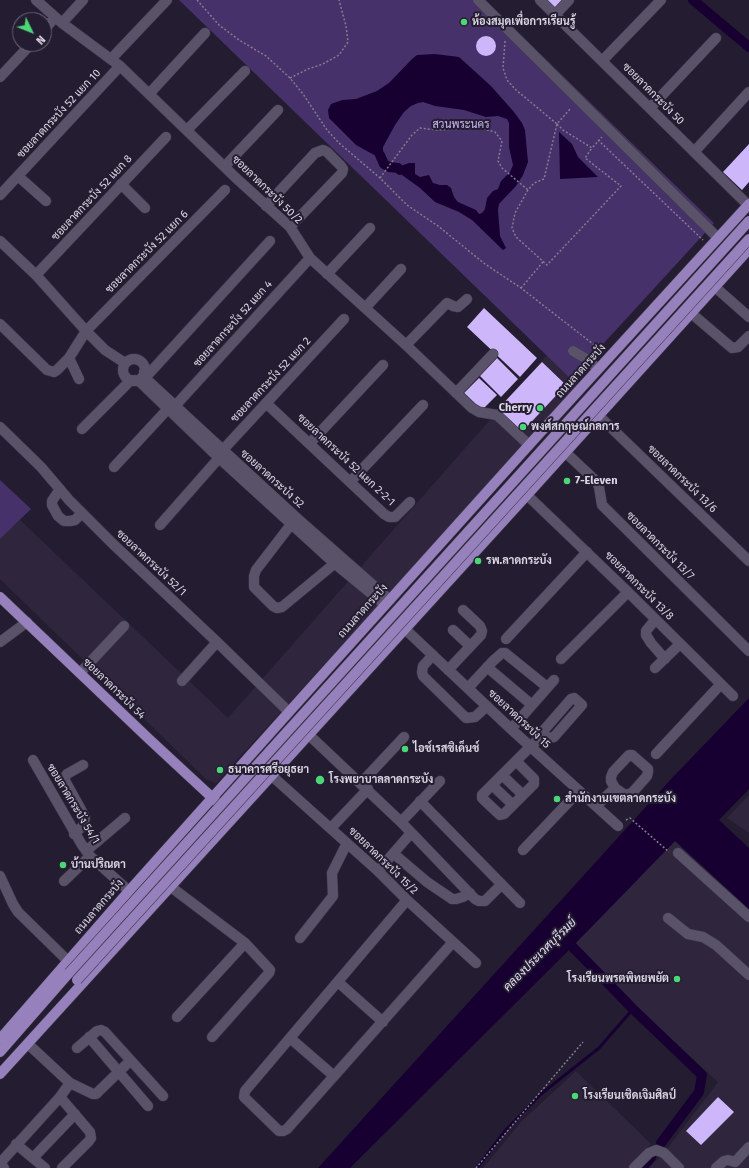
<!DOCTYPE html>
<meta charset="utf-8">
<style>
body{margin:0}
#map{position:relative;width:749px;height:1168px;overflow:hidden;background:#241d31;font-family:"Fira Sans",sans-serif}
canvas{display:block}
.north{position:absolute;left:12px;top:12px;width:40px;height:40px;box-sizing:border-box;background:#241d31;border:1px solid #6d6779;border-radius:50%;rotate:133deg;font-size:11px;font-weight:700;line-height:16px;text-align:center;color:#dbd7e4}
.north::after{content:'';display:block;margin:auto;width:14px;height:18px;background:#4cd677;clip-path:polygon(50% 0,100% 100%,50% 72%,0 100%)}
</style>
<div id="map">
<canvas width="749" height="1168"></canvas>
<div class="north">N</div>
</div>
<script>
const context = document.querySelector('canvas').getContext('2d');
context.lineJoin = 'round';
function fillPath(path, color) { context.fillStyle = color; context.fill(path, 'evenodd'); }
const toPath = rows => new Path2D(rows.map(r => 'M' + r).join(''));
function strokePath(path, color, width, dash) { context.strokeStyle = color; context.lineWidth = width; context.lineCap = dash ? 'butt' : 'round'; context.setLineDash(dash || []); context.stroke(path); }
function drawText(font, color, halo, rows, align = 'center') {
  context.font = font + ' "Fira Sans",Sarabun,sans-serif'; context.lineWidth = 4; context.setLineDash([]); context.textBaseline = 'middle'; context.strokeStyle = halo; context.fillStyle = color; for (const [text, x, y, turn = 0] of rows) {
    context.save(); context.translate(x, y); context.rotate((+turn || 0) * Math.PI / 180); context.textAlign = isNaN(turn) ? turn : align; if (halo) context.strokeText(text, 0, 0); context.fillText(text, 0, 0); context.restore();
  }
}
const built = toPath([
 [547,355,579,385,216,783,206,779,0,579,0,539,20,520,228,718],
 [749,795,749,833,727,818],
 [675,841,749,909,749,1168,648,1168,664,1153,718,1082,572,947],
 [576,1071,651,1144,628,1168,483,1168,521,1122]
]);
const green = toPath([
 [179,0,485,0,714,223,571,379],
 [0,480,31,509,0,539]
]);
const water = toPath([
 [435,54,459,57,491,86,514,112,522,123,525,130,528,162,523,175,516,186,499,204,498,210,500,236,506,248,503,250,472,220,459,212,435,202,420,188,402,175,400,170,403,165,409,163,415,163,415,174,420,177,429,175,433,183,440,185,447,185,451,188,454,197,458,202,476,210,479,214,482,213,485,209,487,198,493,191,498,189,501,181,510,172,513,165,509,147,509,123,507,119,498,116,486,117,464,110,435,106,423,102,418,103,411,106,404,112,395,125,383,147,383,152,380,155,376,156,356,145,329,118,328,110,331,104,342,100,356,99,377,91,389,83,412,59,417,55],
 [559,132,572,144,578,157,598,177,560,179],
 [749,698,749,789,719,820,749,848,749,909,675,841,572,947,350,1168,318,1168,672,778]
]);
const stream = toPath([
 [477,1168,505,1131,541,1094,599,1048,633,1009]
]);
const canal = toPath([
 [693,0,749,47],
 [380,155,384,164,389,167,398,168,400,170],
 [563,937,633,1009,702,1075,699,1092,661,1143],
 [642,1168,651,1157]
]);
const building = toPath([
 [544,0,565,0,555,11],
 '476 46a10 10 0 1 1 20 0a10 10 0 1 1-20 0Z',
 [749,144,749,182,742,190,723,172],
 [484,308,537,358,520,377,467,327],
 [497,358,518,379,501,397,480,376],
 [542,362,566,385,521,433,497,410],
 [479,378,497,395,482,410,464,393],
 [718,1097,734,1112,701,1145,686,1131]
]);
const path = toPath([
 [197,0,219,25,239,40,266,56,290,78,303,94,327,130,339,143,380,178,407,205,438,226,485,264,521,288,602,351],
 [505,41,503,68,507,80,516,90,557,124,570,109],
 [290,78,308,69,323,64,339,55,348,42,346,26,339,0],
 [557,124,563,130,592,148,585,158,621,186,547,265,516,237,512,228,515,213,528,190,534,183,544,179,557,124],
 [598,140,703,240],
 [593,147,602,137],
 [380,178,412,135,420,128,437,130,456,129,465,126,480,128,495,132,502,141,498,161,502,168,528,190],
 [521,288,543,262],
 [626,820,630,818,669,852],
 [476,1168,583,1042]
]);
const minor = toPath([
 [36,0,62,23,120,66,236,178,290,227,310,258,406,345,472,408,479,412,497,415,529,445],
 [478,0,718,238],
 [540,0,748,205],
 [555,15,569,0],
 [62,23,83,0],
 [44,30,51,22],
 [111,59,167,0],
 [602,61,661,0],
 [0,77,31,44],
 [149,94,205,33],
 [650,108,716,38],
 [187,130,245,71],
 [694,152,749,92],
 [225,166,278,110],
 [18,176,46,201],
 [121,184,145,208],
 [0,195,120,66],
 [266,206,315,153,323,150,327,152,341,166,343,169,342,173,290,227],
 [0,241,36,275,86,331,105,350,125,363],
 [327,274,370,228],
 [36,275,166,137],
 [715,287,749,317],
 [365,308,401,269],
 [691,313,732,348,738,347,749,336],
 [0,324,47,370,54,372,57,370,69,358,86,331,225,190],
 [406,345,447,303,453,306,458,307,467,299],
 [573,351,588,360,598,369],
 [69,358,79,379],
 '123 370a11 11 0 1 1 22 0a11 11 0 1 1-22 0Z',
 [144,372,145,378,223,450,299,520,390,600],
 [145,378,270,241],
 [135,380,140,382,219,458,334,563,385,605],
 [456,393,493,354],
 [266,403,384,514,389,517,395,517,410,502],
 [598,415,749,561],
 [0,427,41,467,69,500,113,544,217,642,289,712],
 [82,429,131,380],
 [310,443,383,365],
 [565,452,597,482,599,487,602,505,749,651],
 [114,467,165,412,175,406,310,258],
 [350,482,423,405],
 [60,489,52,501,52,505,58,516,64,521,70,521,75,520,82,513],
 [527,495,628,592,733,696],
 [298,521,289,527,256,570,254,576,254,587,273,606,277,608,282,607,340,559],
 [160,525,219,458,220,453,344,319],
 [655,620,646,631,646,635,651,643,665,659],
 [405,629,511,729,618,826],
 [453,630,470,646],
 [506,639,587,552],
 [0,642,27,622],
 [433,655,423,666,422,672,423,676,466,718,475,717,487,706],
 [561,659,628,592],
 [487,667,532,705],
 [655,668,680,644],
 [448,670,481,635,482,631,480,626,463,610],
 [80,673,124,626],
 [182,681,217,642],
 [468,688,493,661,502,653,505,653,547,687],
 [511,729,554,680],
 [309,735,401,822,475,899,479,901,485,901,501,885],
 [656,754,721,684],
 [33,760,82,845,90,856,129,891],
 [516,761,534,779,534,784,504,814,500,815,482,798,482,795,531,746,544,735,542,731,544,730,571,699,574,698,582,705,554,737,549,738,544,735],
 [502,775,523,795],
 [272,776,378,871,407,900,476,963],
 [361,783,404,737],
 [492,785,513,805],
 [420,801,520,903],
 [596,806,615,788,625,795,632,793,647,776,648,772,648,769,632,755,629,755,613,772,611,777,611,781,615,788],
 [401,822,440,781],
 [331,828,368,789],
 [74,834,84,825,85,817,64,779,67,774,83,765],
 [523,850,579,791],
 [86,851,125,818],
 [678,853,749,917],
 [394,854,427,882,452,899,456,899,463,897,470,893],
 [378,871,411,833],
 [0,876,13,904,18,912,68,961],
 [64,881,90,856],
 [171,887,245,943,270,970,269,973,212,1037],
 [407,900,245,1091,244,1097,279,1131,283,1131,287,1129,453,942],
 [668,918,688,934,703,937,716,945,749,975],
 [300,938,333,896,332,873,347,843],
 [338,982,383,1022],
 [177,1017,245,943],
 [89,1037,148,1106],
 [290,1038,334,1076],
 [28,1044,70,1083,93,1094,96,1094,99,1091,130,1061],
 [77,1048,97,1031,101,1030,105,1032,163,1096],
 [60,1097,90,1132,91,1138,89,1141,62,1168],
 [16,1144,45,1168],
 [33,1158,75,1114],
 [4,1168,1,1164,2,1161,60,1097,70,1083],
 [634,1168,649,1153,656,1150,664,1153,679,1168],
 [716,1168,724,1161,728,1160,735,1162,749,1147]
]);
const major = toPath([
 [0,597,149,739,218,803],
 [0,1039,129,891,289,712,529,445,749,204],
 [0,1052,69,973],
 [0,1074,527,495,749,249]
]);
const pathBridge = toPath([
 [359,630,363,633]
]);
const majorBridge = toPath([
 [69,973,749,221],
 [77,980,749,239]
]);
const markers = [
 [464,22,4,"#4cd677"],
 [540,408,4,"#4cd677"],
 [523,427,4,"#4cd677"],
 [567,481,4,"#4cd677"],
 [478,561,4,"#4cd677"],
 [405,749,4,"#4cd677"],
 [220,770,4,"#4cd677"],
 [320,780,5,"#4cd677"],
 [557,799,4,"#4cd677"],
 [63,865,4,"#4cd677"],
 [677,979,4,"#4cd677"],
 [575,1096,4,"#4cd677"]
];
const poiNames = [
 ["ห้องสมุดเพื่อการเรียนรู้",472,22],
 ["Cherry",532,408,"right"],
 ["พงศ์สกฤษณ์กลการ",531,427],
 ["7-Eleven",575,481],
 ["รพ.ลาดกระบัง",486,561],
 ["ไอช์เรสซิเด็นช์",413,749],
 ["ธนาคารศรีอยุธยา",228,770],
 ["โรงพยาบาลลาดกระบัง",329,780],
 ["สำนักงานเขตลาดกระบัง",565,799],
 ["บ้านปริณดา",71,865],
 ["โรงเรียนพรตพิทยพยัต",669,979,"right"],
 ["โรงเรียนเชิดเจิมศิลป์",583,1096]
];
const streetNames = [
 ["ซอยลาดกระบัง 50",653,94,45],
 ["ซอยลาดกระบัง 52 แยก 10",59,114,-47],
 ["ซอยลาดกระบัง 50/2",267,190,44],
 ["ซอยลาดกระบัง 52 แยก 8",92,198,-47],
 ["ซอยลาดกระบัง 52 แยก 6",147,252,-45],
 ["ซอยลาดกระบัง 52 แยก 4",233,324,-48],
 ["ถนนลาดกระบัง",581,371,-48],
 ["ซอยลาดกระบัง 52 แยก 2",271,380,-47],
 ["ซอยลาดกระบัง 52 แยก 2-2-1",346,460,43],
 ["ซอยลาดกระบัง 52",272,479,42],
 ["ซอยลาดกระบัง 13/6",682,479,44],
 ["ซอยลาดกระบัง 13/7",660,546,45],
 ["ซอยลาดกระบัง 52/1",151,563,43],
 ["ซอยลาดกระบัง 13/8",639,586,45],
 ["ถนนลาดกระบัง",363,611,-48],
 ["ซอยลาดกระบัง 54",114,689,44],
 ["ซอยลาดกระบัง 15",519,719,43],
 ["ซอยลาดกระบัง 54/1",73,804,59],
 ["ซอยลาดกระบัง 15/2",383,861,44],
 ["ถนนลาดกระบัง",99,907,-49]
];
const parkNames = [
 ["สวนพระนคร",461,125]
];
const waterNames = [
 ["คลองประเวศบุรีรมย์",540,955,-45]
];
fillPath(built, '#2f263e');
fillPath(green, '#47316a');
fillPath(water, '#170031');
strokePath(stream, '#170031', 3);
strokePath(canal, '#170031', 10);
fillPath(building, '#ceb6fb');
strokePath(minor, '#3f3949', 11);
strokePath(major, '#3f3949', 11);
strokePath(path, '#837d8d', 1.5, [2, 2]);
strokePath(minor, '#595268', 10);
strokePath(major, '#9781bd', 10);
strokePath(majorBridge, '#3f3949', 11, []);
strokePath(pathBridge, '#837d8d', 1.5, [2, 2]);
strokePath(majorBridge, '#9781bd', 10);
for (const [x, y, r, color] of markers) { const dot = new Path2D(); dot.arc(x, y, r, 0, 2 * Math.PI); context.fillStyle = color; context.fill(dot); strokePath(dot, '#241d31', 1.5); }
drawText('bold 11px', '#dbd7e4', '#241d31', poiNames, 'left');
drawText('11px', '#dbd7e4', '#241d31', streetNames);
drawText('11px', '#ccb6f6', '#241d31', parkNames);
drawText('italic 12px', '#e4def4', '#241d31', waterNames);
</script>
